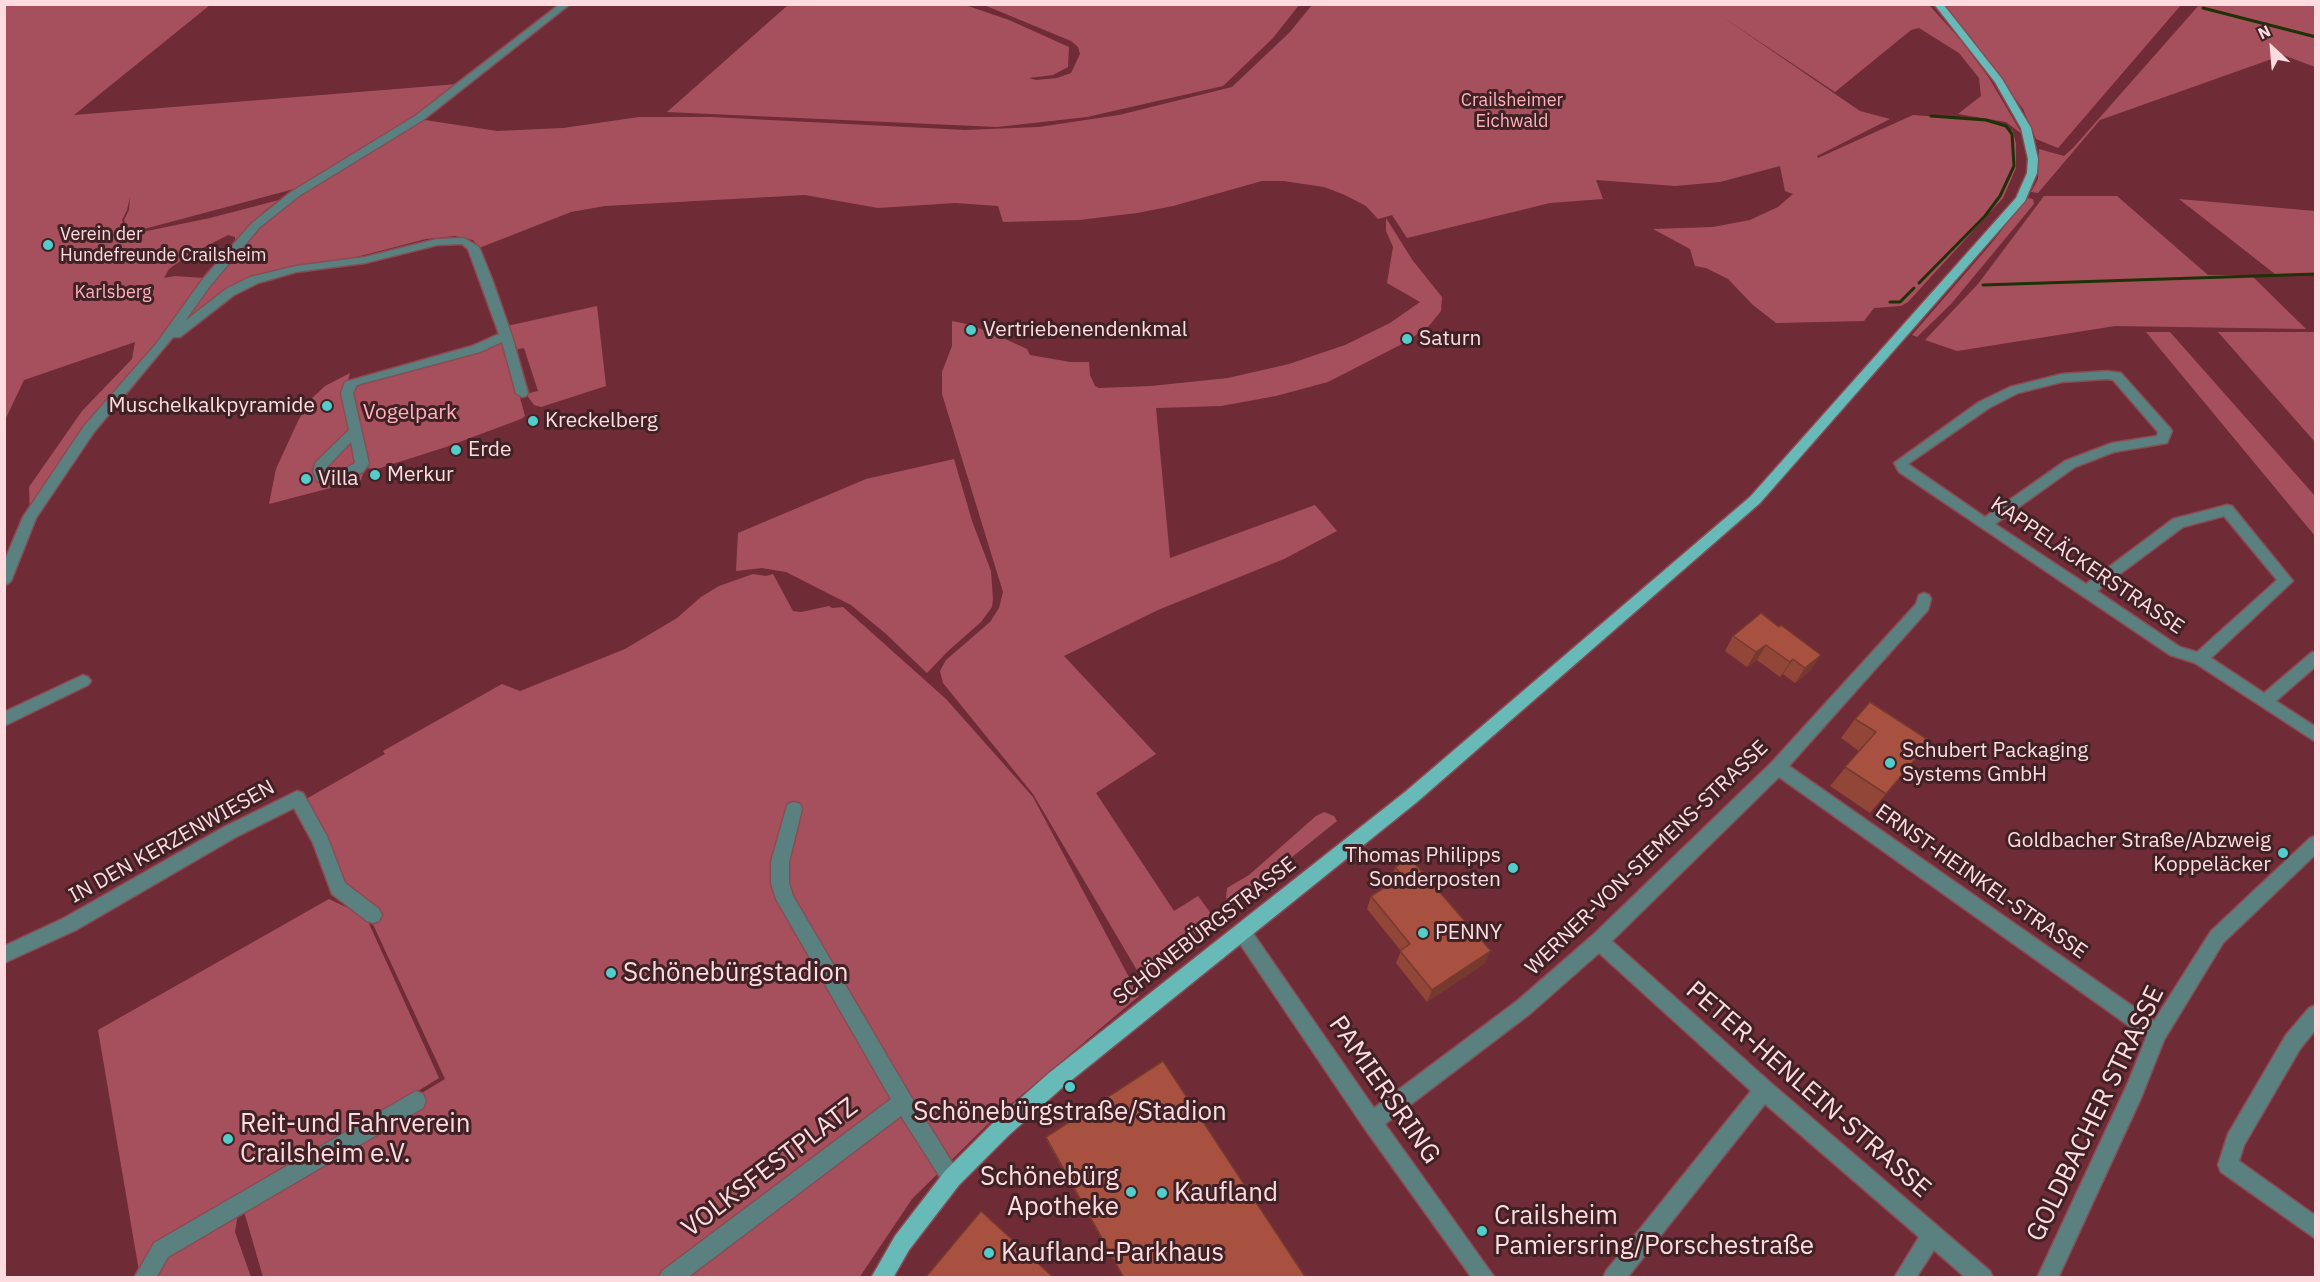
<!DOCTYPE html>
<meta charset="utf-8">
<style>
body{margin:0}
#map{position:relative;width:2320px;height:1282px;overflow:hidden;background:#6f2c37;font-family:"IBM Plex Sans",sans-serif}
canvas{display:block}
.frame{position:absolute;inset:0;border:6px solid #fddbde;pointer-events:none}
.north{position:absolute;left:2242px;top:18px;width:60px;height:60px;-webkit-text-stroke:4px #402125;paint-order:stroke;rotate:334deg;font-size:16px;font-weight:700;line-height:24px;text-align:center;color:#fddbde}
.north::after{content:'';display:block;margin:auto;width:21px;height:27px;background:#fddbde;clip-path:polygon(50% 0,100% 100%,50% 72%,0 100%)}
</style>
<div id="map">
<canvas width="2320" height="1282"></canvas>
<div class="frame"></div>
<div class="north">N</div>
</div>
<script>
const context = document.querySelector('canvas').getContext('2d');
context.lineJoin = 'round';
function fillPath(path, color) { context.fillStyle = color; context.fill(path, 'evenodd'); }
const toPath = rows => new Path2D(rows.map(r => 'M' + r).join(''));
function strokePath(path, color, width, dash) { context.strokeStyle = color; context.lineWidth = width; context.lineCap = dash ? 'butt' : 'round'; context.setLineDash(dash || []); context.stroke(path); }
function drawText(font, color, halo, rows, align = 'center') {
  context.font = font + ' "IBM Plex Sans",sans-serif'; context.lineWidth = 6; context.setLineDash([]); context.textBaseline = 'middle'; context.strokeStyle = halo; context.fillStyle = color; for (const [text, x, y, turn = 0] of rows) {
    context.save(); context.translate(x, y); context.rotate((+turn || 0) * Math.PI / 180); context.textAlign = isNaN(turn) ? turn : align; if (halo) context.strokeText(text, 0, 0); context.fillText(text, 0, 0); context.restore();
  }
}
const green = toPath([
 [5,5,210,5,74,115,458,84,406,125,294,189,129,233,124,220,129,210,130,197,127,210,122,220,127,234,118,237,210,218,279,200,263,212,270,216,293,198,417,122,425,120,497,131,563,128,639,117,711,117,965,130,1039,127,1119,115,1232,87,1290,32,1312,5,1929,5,1959,38,1989,78,2022,134,2006,122,1958,114,1981,96,1979,78,1959,53,1919,28,1911,30,1835,92,1721,16,1860,111,1890,119,1817,156,1818,158,1913,115,1995,121,2013,131,2016,144,2016,168,2003,198,1908,302,1901,306,1874,308,1864,321,1776,323,1753,305,1728,279,1706,268,1695,266,1690,249,1653,229,1713,227,1750,220,1778,207,1793,194,1785,191,1780,166,1720,182,1675,186,1596,180,1603,199,1550,203,1407,238,1392,215,1378,219,1366,206,1345,195,1324,187,1283,181,1262,181,1173,206,1137,213,1079,220,1003,222,998,206,955,203,878,208,805,195,605,206,571,212,479,248,473,240,455,236,426,239,345,260,279,269,250,277,219,294,160,347,89,429,30,517,29,487,82,411,132,359,135,342,24,380,5,420],
 [228,235,235,237,235,240,204,278,175,276,164,278,169,269,187,256],
 [965,5,1009,20,1069,47,1068,67,1053,75,1029,78,1036,80,1057,78,1071,73,1080,54,1078,47,1071,41,984,5,1299,5,1273,38,1223,86,1087,117,997,127,667,112,788,5],
 [1945,5,2181,5,2058,148,2036,139,2023,109],
 [2199,5,2315,5,2315,67,2283,55,2100,120,2038,193,2031,192,2038,179,2039,149,2064,156,2073,148],
 [2044,196,2117,196,2208,275,2251,275,2306,329,2115,326,1957,351,1925,340,1978,284],
 [2027,198,2033,199,2034,204,1951,304,1917,337,1912,335,1990,245],
 [2179,199,2315,211,2315,274,2275,274],
 [1386,218,1413,261,1442,297,1441,311,1429,326,1406,342,1328,382,1276,396,1221,406,1156,408,1170,558,1315,505,1337,531,1284,559,1158,610,1064,656,1156,754,1096,793,1174,911,1198,896,1215,919,1141,977,1033,794,943,683,940,671,946,660,990,622,999,608,1003,592,942,394,942,372,952,346,952,321,971,325,1003,338,1027,349,1030,355,1070,362,1089,362,1090,375,1095,386,1099,388,1151,386,1228,378,1289,364,1345,345,1390,323,1420,302,1387,283,1393,247,1386,231],
 [597,306,606,386,541,407,534,405,526,394,538,391,524,348,514,350,507,326],
 [2146,332,2170,332,2315,496,2315,536],
 [2218,332,2315,332,2315,442],
 [504,339,525,416,521,419,446,447,377,469,365,468,361,480,269,504,276,469,298,421,310,400,325,386,350,373,348,381,351,388,355,384],
 [954,459,972,521,991,571,993,599,992,607,981,622,947,652,927,673,885,633,851,605,786,572,762,568,736,571,738,533,866,479],
 [753,574,766,576,773,574,793,611,801,612,829,606,832,608,843,607,946,699,1033,797,1139,996,992,1120,912,1199,859,1278,263,1277,241,1201,445,1079,370,918,366,917,439,1078,240,1201,235,1232,251,1277,140,1277,98,1030,329,899,365,916,331,895,306,799,385,754,383,751,502,684,520,691,625,649,677,618,701,597,719,586],
 [1324,812,1334,816,1337,821,1231,906,1226,898,1227,888,1249,875,1316,816]
]);
const stream = toPath([
 [2203,8,2316,37],
 [1919,283,1985,216,2000,196,2014,166,2012,134,2006,126,1986,120,1931,116],
 [1983,285,2316,274],
 [1890,302,1900,302,1914,288]
]);
const minor = toPath([
 [560,4,570,4,423,120,299,196,260,227,210,286,185,321,226,289,250,277,296,266,365,257,437,239,464,238,479,247,492,279,512,336,528,393,526,396,522,397,516,393,502,342,480,352,357,385,353,393,369,464,363,472,348,478,322,483,317,481,313,471,316,462,349,430,341,393,345,382,472,346,499,334,468,249,462,244,437,245,365,263,296,272,258,283,234,295,180,337,173,337,94,432,36,518,11,581,4,586,4,562,23,517,84,426,156,344,202,280,252,223,291,192,415,116,560,4],
 [351,442,355,463,341,471,327,472,327,467,351,442],
 [2107,371,2121,373,2170,428,2172,431,2167,443,2114,452,2075,467,1995,524,2086,584,2173,519,2227,505,2232,506,2293,581,2211,658,2264,693,2311,653,2316,651,2316,666,2276,701,2316,727,2316,742,2195,663,2170,655,1899,472,1894,463,1979,402,2010,387,2062,374,2107,371],
 [2107,379,2113,380,2158,432,2157,436,2112,443,2065,461,1985,517,1908,464,1989,408,2018,393,2062,382,2107,379],
 [2224,516,2277,580,2197,652,2180,647,2097,591,2183,527,2224,516],
 [1924,593,1929,595,1931,599,1928,610,1789,766,2154,1021,2211,931,2310,838,2316,836,2316,854,2223,943,2164,1040,2141,1098,2058,1278,2037,1278,2127,1085,2146,1038,1779,777,1612,941,1771,1083,1990,1271,1993,1278,1966,1278,1934,1250,1916,1278,1894,1278,1919,1237,1765,1104,1627,1278,1603,1278,1606,1271,1751,1091,1599,953,1531,1013,1385,1124,1495,1278,1472,1278,1365,1129,1236,938,1233,932,1236,926,1242,924,1248,926,1374,1108,1517,1001,1593,935,1772,762,1916,604,1919,595,1924,593],
 [83,675,88,677,91,681,88,685,4,726,4,712,83,675],
 [297,791,303,793,327,836,345,883,379,909,382,915,379,921,373,923,367,921,332,894,313,843,294,808,236,837,76,930,4,963,4,946,64,918,224,827,297,791],
 [794,802,800,804,802,809,789,862,789,883,793,896,910,1095,962,1178,959,1185,952,1188,945,1185,901,1116,687,1278,659,1278,662,1271,891,1099,776,899,771,883,771,862,786,809,788,804,794,802],
 [2316,1005,2316,1029,2300,1049,2244,1145,2239,1161,2316,1216,2316,1239,2221,1172,2218,1165,2228,1134,2286,1035,2309,1008,2316,1005],
 [416,1091,423,1094,426,1101,423,1108,168,1257,156,1278,134,1278,154,1243,416,1091]
]);
const major = toPath([
 [1934,4,1943,4,2002,79,2031,128,2038,159,2037,173,2025,201,1760,503,1417,802,1063,1087,1009,1135,959,1185,909,1250,893,1278,871,1278,895,1236,945,1171,995,1121,1049,1073,1405,792,1750,497,2016,198,2027,173,2028,159,2021,128,1995,82,1934,4]
]);
const wall = toPath([
 [1761,613,1811,670,1795,683,1783,674,1780,677,1757,660,1747,667,1725,651,1733,636],
 [1870,702,1886,794,1870,813,1830,786,1859,751,1841,738,1855,719],
 [1395,867,1485,963,1427,1002,1396,963,1401,951,1367,909,1371,896,1393,882,1391,880],
 [1046,1137,1306,1278,1123,1278,1047,1141]
]);
const shadedWall = toPath([
 [1766,645,1757,660,1747,667,1756,652],
 [1821,655,1811,670,1795,683,1805,668],
 [1793,659,1783,674,1780,677,1790,662],
 [1491,951,1485,963,1427,1002,1432,990]
]);
const building = toPath([
 [1761,613,1779,627,1781,625,1821,655,1805,668,1793,659,1790,662,1766,645,1756,652,1733,636,1761,613],
 [1870,702,1930,741,1886,794,1845,767,1876,732,1855,719,1870,702],
 [1410,858,1491,951,1432,990,1400,951,1410,944,1371,896,1403,876,1395,867,1410,858],
 [1163,1061,1306,1278,1124,1278,1046,1137,1163,1061],
 [981,1211,1054,1278,925,1278,981,1211]
]);
const markers = [
 [48,245,6,"#53cdca"],
 [971,330,6,"#53cdca"],
 [1407,339,6,"#53cdca"],
 [327,406,6,"#53cdca"],
 [533,421,6,"#53cdca"],
 [456,450,6,"#53cdca"],
 [375,475,6,"#53cdca"],
 [306,479,6,"#53cdca"],
 [1890,763,6,"#53cdca"],
 [2283,853,6,"#53cdca"],
 [1513,868,6,"#53cdca"],
 [1423,933,6,"#53cdca"],
 [611,973,6,"#53cdca"],
 [1070,1087,6,"#53cdca"],
 [228,1139,6,"#53cdca"],
 [1131,1192,6,"#53cdca"],
 [1162,1193,6,"#53cdca"],
 [1482,1231,6,"#53cdca"],
 [989,1253,6,"#53cdca"]
];
const farParknames = [
 ["Crailsheimer",1512,101],
 ["Eichwald",1512,122],
 ["Karlsberg",113,293]
];
const farPoinames = [
 ["Verein der",60,235],
 ["Hundefreunde Crailsheim",60,256]
];
const poiNames = [
 ["Vertriebenendenkmal",983,330],
 ["Saturn",1419,339],
 ["Muschelkalkpyramide",315,406,"right"],
 ["Kreckelberg",545,421],
 ["Erde",468,450],
 ["Merkur",387,475],
 ["Villa",318,479],
 ["Schubert Packaging",1902,751],
 ["Systems GmbH",1902,775],
 ["Goldbacher Straße/Abzweig",2271,841,"right"],
 ["Koppeläcker",2271,865,"right"],
 ["Thomas Philipps",1501,856,"right"],
 ["Sonderposten",1501,880,"right"],
 ["PENNY",1435,933]
];
const parkNames = [
 ["Vogelpark",410,413]
];
const streetNames = [
 ["KAPPELÄCKERSTRASSE",2087,566,34],
 ["IN DEN KERZENWIESEN",172,842,-29],
 ["WERNER-VON-SIEMENS-STRASSE",1647,858,-44],
 ["ERNST-HEINKEL-STRASSE",1981,882,35],
 ["SCHÖNEBÜRGSTRASSE",1205,931,-38]
];
const nearPoinames = [
 ["Schönebürgstadion",623,973],
 ["Schönebürgstraße/Stadion",1070,1112,"center"],
 ["Reit-und Fahrverein",240,1124],
 ["Crailsheim e.V.",240,1154],
 ["Schönebürg",1119,1177,"right"],
 ["Apotheke",1119,1207,"right"],
 ["Kaufland",1174,1193],
 ["Crailsheim",1494,1216],
 ["Pamiersring/Porschestraße",1494,1246],
 ["Kaufland-Parkhaus",1001,1253]
];
const nearStreetnames = [
 ["PAMIERSRING",1384,1090,55],
 ["PETER-HENLEIN-STRASSE",1808,1090,41],
 ["GOLDBACHER STRASSE",2096,1114,-64],
 ["VOLKSFESTPLATZ",770,1168,-37]
];
fillPath(green, '#a7505d');
strokePath(stream, '#1d3207', 3);
strokePath(minor, '#894c55', 3);
strokePath(major, '#894c55', 3);
fillPath(minor, '#5a817f');
fillPath(major, '#67bab7');
fillPath(wall, '#914637');
fillPath(shadedWall, '#76392d');
fillPath(building, '#a95140');
strokePath(building, '#76392d', 1.5);
for (const [x, y, r, color] of markers) { const dot = new Path2D(); dot.arc(x, y, r, 0, 2 * Math.PI); context.fillStyle = color; context.fill(dot); strokePath(dot, '#402125', 2); }
drawText('18px', '#feb2ba', '#402125', farParknames);
drawText('18px', '#fddbde', '#402125', farPoinames, 'left');
drawText('21px', '#fddbde', '#402125', poiNames, 'left');
drawText('21px', '#feb2ba', '#402125', parkNames);
drawText('21px', '#fddbde', '#402125', streetNames);
drawText('26px', '#fddbde', '#402125', nearPoinames, 'left');
drawText('26px', '#fddbde', '#402125', nearStreetnames);
</script>
